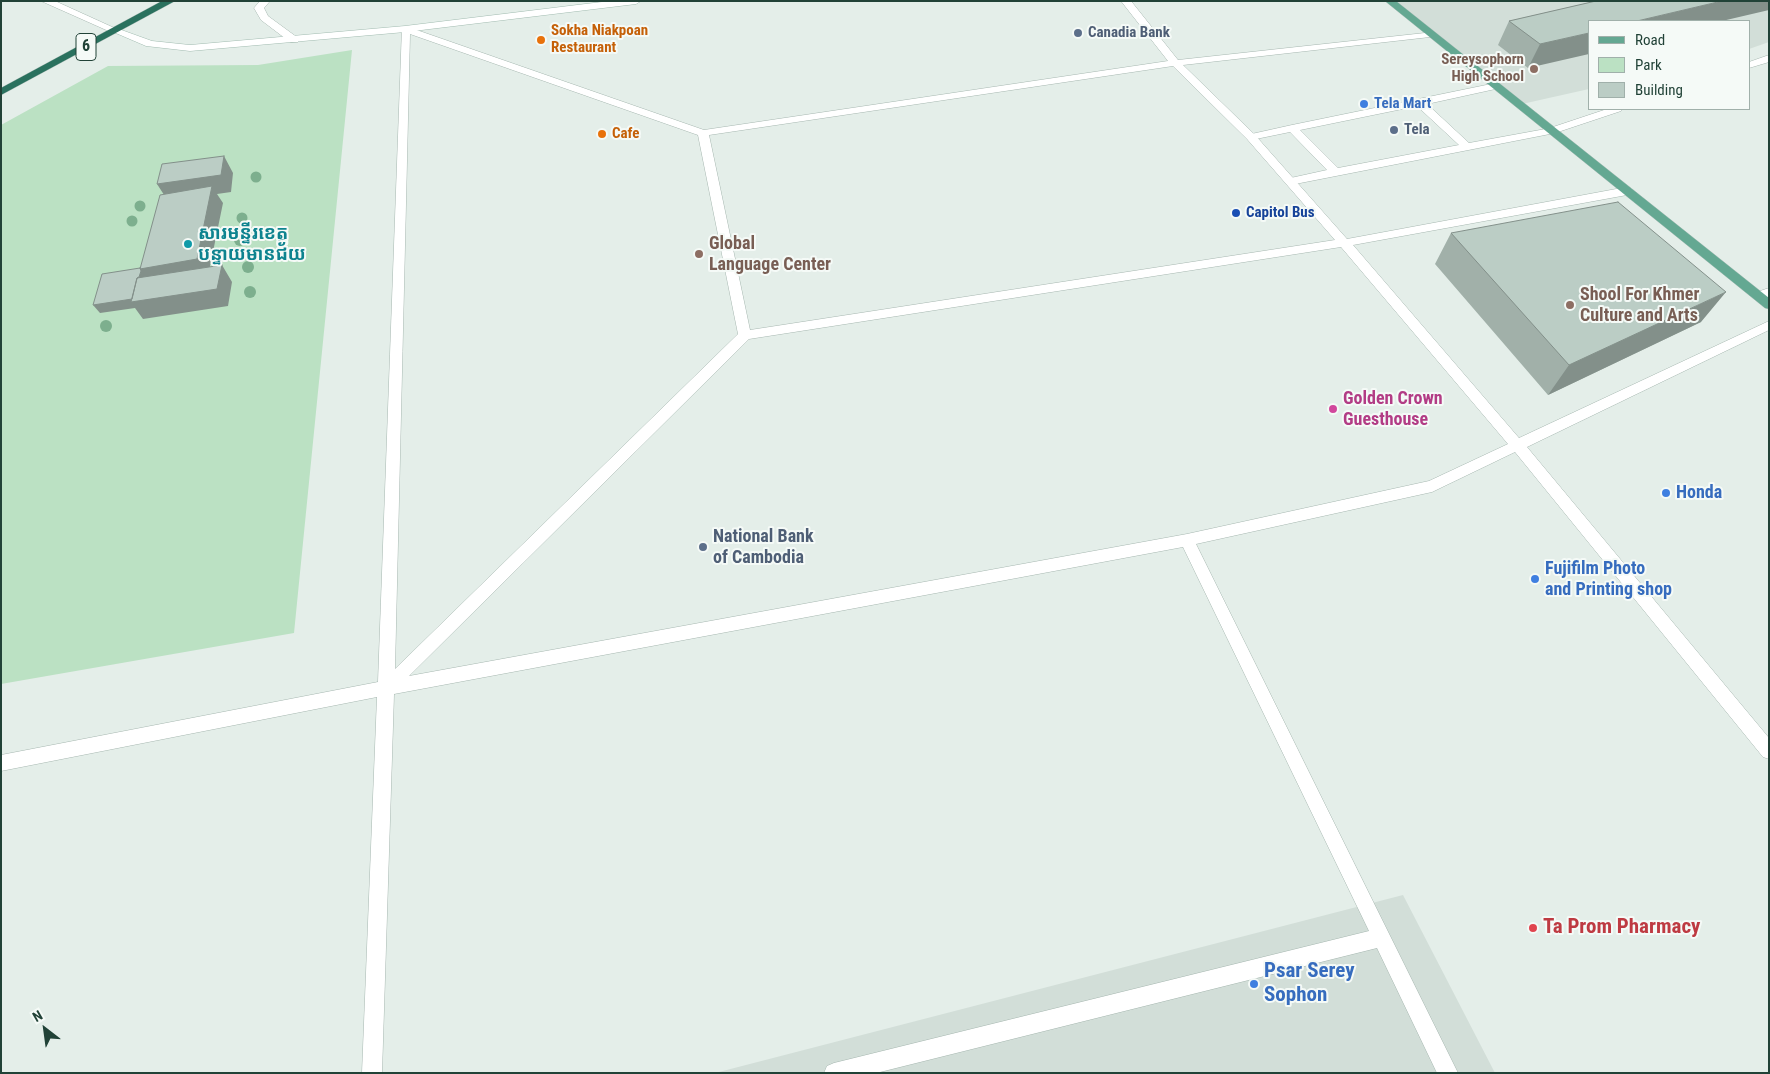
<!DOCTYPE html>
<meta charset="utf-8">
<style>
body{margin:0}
#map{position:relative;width:1770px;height:1074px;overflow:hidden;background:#e4eee9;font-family:"Roboto Condensed",sans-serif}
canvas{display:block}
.frame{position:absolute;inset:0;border:2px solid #214237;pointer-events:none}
.legend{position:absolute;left:1588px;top:20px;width:162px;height:90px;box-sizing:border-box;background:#f5faf7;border:1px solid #a0b0aa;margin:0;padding:6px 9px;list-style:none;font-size:15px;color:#214237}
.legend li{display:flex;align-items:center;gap:10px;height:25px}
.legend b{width:25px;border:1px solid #a0b0aa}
.north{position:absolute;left:20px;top:1004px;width:50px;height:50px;-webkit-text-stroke:4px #f5faf7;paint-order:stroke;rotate:330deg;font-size:14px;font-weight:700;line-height:20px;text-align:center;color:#214237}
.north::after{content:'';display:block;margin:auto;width:18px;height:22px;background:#214237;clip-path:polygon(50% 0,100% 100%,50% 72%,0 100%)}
</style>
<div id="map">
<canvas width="1770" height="1074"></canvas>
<div class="frame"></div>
<ul class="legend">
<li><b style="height:6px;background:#64a892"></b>Road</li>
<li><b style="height:14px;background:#bbe1c3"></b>Park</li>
<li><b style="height:14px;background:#bbcdc5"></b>Building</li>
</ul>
<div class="north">N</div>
</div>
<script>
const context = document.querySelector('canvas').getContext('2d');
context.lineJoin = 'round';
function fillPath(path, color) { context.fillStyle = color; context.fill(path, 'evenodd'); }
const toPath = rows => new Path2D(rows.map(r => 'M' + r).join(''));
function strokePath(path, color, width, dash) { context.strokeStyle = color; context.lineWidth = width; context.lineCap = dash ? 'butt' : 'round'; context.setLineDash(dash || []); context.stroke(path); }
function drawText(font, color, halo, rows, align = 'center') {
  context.font = font + ' "Roboto Condensed","Noto Sans Khmer",sans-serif'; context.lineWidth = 4; context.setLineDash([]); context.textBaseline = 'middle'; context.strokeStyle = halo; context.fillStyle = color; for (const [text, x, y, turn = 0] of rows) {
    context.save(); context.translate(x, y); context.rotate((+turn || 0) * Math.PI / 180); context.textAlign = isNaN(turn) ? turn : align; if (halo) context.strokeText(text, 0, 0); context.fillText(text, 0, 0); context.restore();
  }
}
const built = toPath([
 [1396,1,1769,1,1769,42,1749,49,1749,21,1589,21,1589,89,1522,104],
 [1403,895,1495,1073,715,1073]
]);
const green = toPath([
 [352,50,294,633,1,684,1,125,108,66,258,65]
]);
const lane = toPath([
 [260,1,270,1,264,8,268,16,298,38,298,42,290,42,261,20,254,8,260,1],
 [1496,83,1500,84,1501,86,1500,88,1427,104,1469,143,1551,128,1555,129,1556,131,1555,133,1290,185,1286,183,1284,181,1286,179,1327,170,1290,132,1251,140,1246,137,1247,135,1292,125,1496,83],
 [1417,106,1459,145,1338,168,1300,130,1417,106]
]);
const street = toPath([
 [41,1,55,1,121,31,119,33,113,33,41,1],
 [1121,1,1131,1,1178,60,1434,32,1434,36,1430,37,1183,65,1255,135,1347,239,1627,187,1631,188,1633,191,1631,194,1627,195,1353,245,1519,438,1769,321,1769,330,1527,447,1769,738,1769,759,1763,757,1515,452,1432,492,1196,544,1458,1073,1437,1073,1377,948,876,1073,824,1073,827,1066,834,1063,1369,931,1183,547,394,694,382,1073,362,1073,377,697,1,771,1,755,378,682,402,27,408,27,704,130,1168,61,1121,1],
 [410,34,698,135,738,334,395,669,410,34],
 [1173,66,1247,139,1335,240,750,330,709,135,1173,66],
 [1341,247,1508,444,1429,481,1187,534,409,676,749,339,1341,247],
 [1769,55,1769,62,1749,68,1749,62,1769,55],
 [1607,109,1622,109,1621,111,1555,133,1547,133,1546,131,1547,129,1607,109],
 [1769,288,1769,297,1758,300,1752,296,1754,293,1769,288]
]);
const secondary = toPath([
 [610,1,641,1,636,4,405,32,190,51,146,46,111,31,116,28,152,41,190,45,405,26,610,1]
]);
const primary = toPath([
 [1385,1,1396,1,1769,298,1769,309,1765,308,1385,1]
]);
const highway = toPath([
 [162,1,175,1,1,95,1,88,162,1]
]);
const trees = [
 [256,177,5.5],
 [140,206,5.5],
 [242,218,5.5],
 [132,221,5.5],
 [240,240,6],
 [248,267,6],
 [250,292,6],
 [106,326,6]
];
const wall = toPath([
 [1596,1,1528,68,1498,45,1509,21],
 [1451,233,1701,322,1548,395,1435,264]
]);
const shadedWall = toPath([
 [1722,1,1769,1,1769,10,1722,21,1637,21],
 [1589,33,1589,54,1528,68,1540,44],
 [224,156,233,173,231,192,217,194,223,203,208,276,222,265,232,282,228,306,143,319,135,308,100,313,93,305,140,269,168,201,157,184],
 [1726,292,1701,322,1548,395,1569,365]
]);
const building = toPath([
 [1596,1,1722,1,1637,21,1589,21,1589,33,1540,44,1509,21,1596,1],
 [224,156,221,175,157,184,162,164,224,156],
 [212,186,197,259,140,269,160,195,212,186],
 [1618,202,1726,292,1569,365,1451,233,1618,202],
 [222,265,217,289,131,302,137,278,222,265],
 [140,268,141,271,139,277,137,278,132,299,93,305,102,274,140,268]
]);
const markers = [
 [1078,33,5,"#5c6f8a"],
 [541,40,5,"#e8710a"],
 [1534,69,5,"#8d6e63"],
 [1364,104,5,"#3f7fe0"],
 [1394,130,5,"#5c6f8a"],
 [602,134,5,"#e8710a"],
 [1236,213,5,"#1a4fb4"],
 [188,244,5,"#0f9aa8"],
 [699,254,5,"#8d6e63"],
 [1570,305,5,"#8d6e63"],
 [1333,409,5,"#d1479c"],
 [1666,493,5,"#3f7fe0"],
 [703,547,5,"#5c6f8a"],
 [1535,579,5,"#3f7fe0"],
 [1533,928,5,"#e0444e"],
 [1254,984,5,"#3f7fe0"]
];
const farFoodnames = [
 ["Sokha Niakpoan",551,31],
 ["Restaurant",551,48],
 ["Cafe",612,134]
];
const farServicenames = [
 ["Canadia Bank",1088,33],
 ["Tela",1404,130]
];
const farEducationnames = [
 ["Sereysophorn",1524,60],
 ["High School",1524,77]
];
const farShopnames = [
 ["Tela Mart",1374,104]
];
const farTransitnames = [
 ["Capitol Bus",1246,213]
];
const shields = [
 [86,47,20]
];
const shieldNames = [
 ["6",86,47]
];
const cultureNames = [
 ["សារមន្ទីរខេត្ត",198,234],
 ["បន្ទាយមានជ័យ",198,255]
];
const educationNames = [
 ["Global",709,244],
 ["Language Center",709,265],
 ["Shool For Khmer",1580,295],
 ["Culture and Arts",1580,316]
];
const hotelNames = [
 ["Golden Crown",1343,399],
 ["Guesthouse",1343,420]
];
const shopNames = [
 ["Honda",1676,493],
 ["Fujifilm Photo",1545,569],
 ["and Printing shop",1545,590]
];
const serviceNames = [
 ["National Bank",713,537],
 ["of Cambodia",713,558]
];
const nearHealthnames = [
 ["Ta Prom Pharmacy",1543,928]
];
const nearShopnames = [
 ["Psar Serey",1264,972],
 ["Sophon",1264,996]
];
fillPath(built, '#d2ded8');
fillPath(green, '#bbe1c3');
strokePath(lane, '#a6b7b0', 1);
strokePath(street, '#a6b7b0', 1);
strokePath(secondary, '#a1bbb0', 1);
strokePath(primary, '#c1cac7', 1);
strokePath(highway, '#c1cac7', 1);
fillPath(lane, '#fff');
fillPath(street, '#fff');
fillPath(secondary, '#fff');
fillPath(primary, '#64a892');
fillPath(highway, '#2a715e');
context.fillStyle = '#7daf8e';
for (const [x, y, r] of trees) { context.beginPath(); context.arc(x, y, r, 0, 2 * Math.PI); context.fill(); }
fillPath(wall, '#a1b0a9');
fillPath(shadedWall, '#83908a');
fillPath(building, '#bbcdc5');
strokePath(building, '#83908a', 1);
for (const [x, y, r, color] of markers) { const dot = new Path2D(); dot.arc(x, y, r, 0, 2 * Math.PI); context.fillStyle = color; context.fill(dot); strokePath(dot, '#f5faf7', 2); }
drawText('bold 15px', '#c56008', '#f5faf7', farFoodnames, 'left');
drawText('bold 15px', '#4e5e75', '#f5faf7', farServicenames, 'left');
drawText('bold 15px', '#785e54', '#f5faf7', farEducationnames, 'right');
drawText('bold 15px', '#366cbe', '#f5faf7', farShopnames, 'left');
drawText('bold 15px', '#164399', '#f5faf7', farTransitnames, 'left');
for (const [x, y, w] of shields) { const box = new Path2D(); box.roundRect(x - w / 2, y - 13.5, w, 27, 4); context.fillStyle = '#f5faf7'; context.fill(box); strokePath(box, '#214237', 1); }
drawText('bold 16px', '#214237', null, shieldNames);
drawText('bold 18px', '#0d838f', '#f5faf7', cultureNames, 'left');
drawText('bold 18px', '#785e54', '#f5faf7', educationNames, 'left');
drawText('bold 18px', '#b23c85', '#f5faf7', hotelNames, 'left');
drawText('bold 18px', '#366cbe', '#f5faf7', shopNames, 'left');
drawText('bold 18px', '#4e5e75', '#f5faf7', serviceNames, 'left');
drawText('bold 21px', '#be3a42', '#f5faf7', nearHealthnames, 'left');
drawText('bold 21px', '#366cbe', '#f5faf7', nearShopnames, 'left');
</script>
